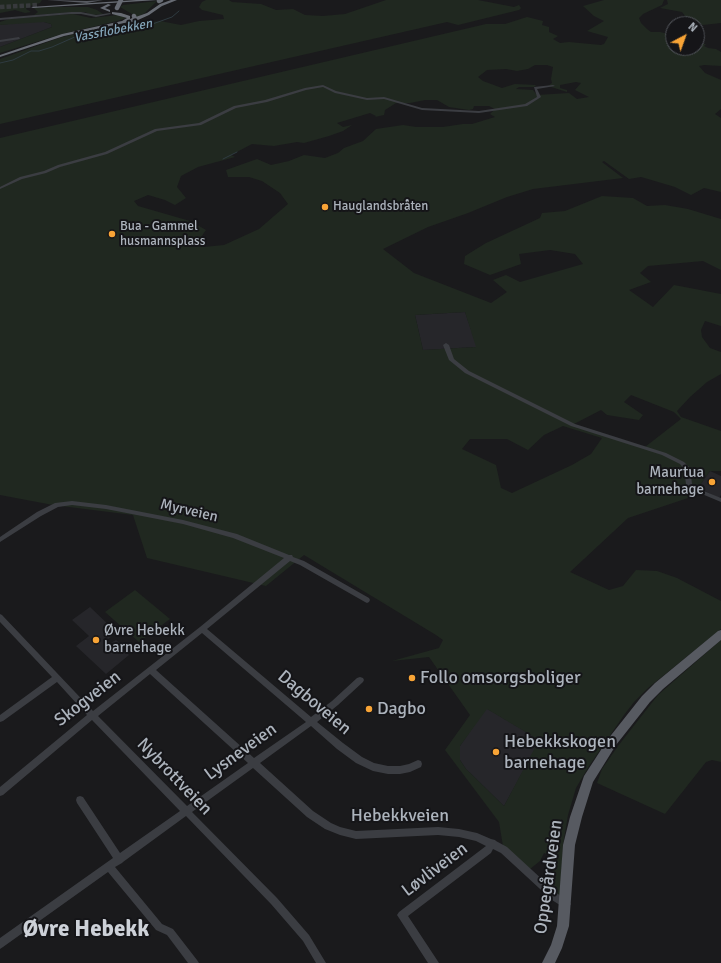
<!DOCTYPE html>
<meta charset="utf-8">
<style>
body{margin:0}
#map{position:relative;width:721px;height:963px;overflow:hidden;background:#1a1a1c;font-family:Signika,sans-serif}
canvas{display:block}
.north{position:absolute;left:665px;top:16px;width:40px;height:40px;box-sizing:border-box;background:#151518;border:1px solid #51545a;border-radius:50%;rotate:41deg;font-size:11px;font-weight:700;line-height:16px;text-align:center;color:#acb3bc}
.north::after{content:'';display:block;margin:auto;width:14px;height:18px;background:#f8a436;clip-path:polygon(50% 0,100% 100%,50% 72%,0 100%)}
</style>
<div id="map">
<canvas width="721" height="963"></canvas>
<div class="north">N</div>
</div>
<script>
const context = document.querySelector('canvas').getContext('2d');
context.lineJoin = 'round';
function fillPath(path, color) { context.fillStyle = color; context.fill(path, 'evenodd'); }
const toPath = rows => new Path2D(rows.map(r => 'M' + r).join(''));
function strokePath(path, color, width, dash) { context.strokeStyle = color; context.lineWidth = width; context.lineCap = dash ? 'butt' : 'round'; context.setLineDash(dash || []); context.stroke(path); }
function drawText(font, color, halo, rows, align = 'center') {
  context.font = font + ' Signika,sans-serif'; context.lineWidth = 4; context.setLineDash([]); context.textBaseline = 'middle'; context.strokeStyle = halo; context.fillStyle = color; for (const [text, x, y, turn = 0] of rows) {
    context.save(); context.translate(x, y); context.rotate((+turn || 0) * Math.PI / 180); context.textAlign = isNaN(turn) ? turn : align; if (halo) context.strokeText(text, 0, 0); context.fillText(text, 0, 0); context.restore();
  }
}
const built = toPath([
 [22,22,44,22,51,24,52,27,0,47,0,25],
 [465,312,477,347,423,350,415,315],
 [710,471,721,476,721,495,719,498,698,488],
 [90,607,113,629,108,632,112,636,107,640,111,643,116,640,120,643,117,649,119,651,123,649,129,655,106,674,76,646,89,636,72,620],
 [486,708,540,740,504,806,466,769,460,760,460,746]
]);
const green = toPath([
 [0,0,42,0,40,3,27,7,26,9,31,12,25,13,15,10,0,13],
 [206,0,229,0,232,2,261,4,276,10,293,9,305,15,323,16,345,14,386,0,478,0,514,7,519,5,521,8,519,10,458,25,447,22,0,124,0,59,59,38,90,30,160,21,181,25,199,21,224,19,223,15,202,10,199,7,202,2],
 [604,0,664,0,662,5,643,14,639,18,641,23,647,29,651,32,660,32,672,35,673,48,697,48,697,43,706,44,704,46,708,48,716,49,721,52,721,66,704,65,699,66,705,73,721,80,721,109,715,114,721,118,721,192,704,188,691,195,675,187,648,179,641,177,629,179,604,161,602,162,623,178,533,189,507,197,468,213,428,227,383,249,414,273,491,303,507,292,493,280,506,275,520,282,583,264,575,254,550,250,519,254,521,264,490,275,464,264,465,256,486,243,540,218,542,213,565,211,602,196,633,198,647,206,665,205,688,209,721,219,721,270,703,261,648,266,640,273,651,282,629,290,653,307,674,285,721,294,721,326,705,321,701,330,702,337,710,348,721,352,721,374,707,382,690,397,677,411,681,417,721,431,721,471,710,471,698,488,697,495,628,518,570,572,609,590,623,586,636,570,657,571,677,578,721,601,721,629,648,688,634,702,624,715,589,766,576,788,568,815,563,845,560,896,549,888,553,857,544,853,540,861,530,869,503,846,499,822,445,750,470,715,429,657,392,661,439,648,443,640,436,635,304,555,266,586,147,558,133,515,53,505,0,495,0,138,486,24,505,24,527,17,543,21,542,25,549,27,549,32,558,36,553,39,560,43,569,42,601,45,604,44,608,37,587,31,604,21,594,16,583,6],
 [535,65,547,65,553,67,551,79,552,83,548,86,567,92,567,90,560,88,560,85,576,82,581,83,575,90,589,97,577,99,569,93,537,95,533,90,516,89,519,87,534,87,536,85,515,84,502,88,483,81,478,77,487,70,506,69,517,71,528,69],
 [425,100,437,100,449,107,469,110,473,109,474,106,489,106,495,109,490,114,495,117,472,124,463,124,443,127,416,127,403,125,376,129,363,141,344,148,338,153,325,158,304,155,289,161,271,165,257,159,226,170,228,177,249,177,262,181,280,193,288,204,259,229,224,245,204,247,199,240,206,230,190,221,138,206,134,201,148,195,165,200,175,205,186,198,177,187,181,176,198,167,235,157,231,155,252,144,274,146,297,142,304,143,329,136,343,131,352,125,343,127,337,123,370,113,376,116,375,117,384,115,385,110,396,103,410,103],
 [465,312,476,347,423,350,415,315],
 [631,395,674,412,681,419,645,447,574,424,601,410,607,415,639,420,643,415,624,402],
 [563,426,602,438,591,454,572,465,512,493,501,488,496,465,462,449,470,439,507,439,528,450,544,435],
 [487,709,539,740,504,806,466,769,460,760,460,746],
 [667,0,721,0,721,23,703,25,689,21,682,12,660,8,668,4],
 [157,1,145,13,137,17,120,7,123,5],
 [53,7,88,7,97,10,103,14,92,15,85,12,74,12,34,15,38,12,34,8],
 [73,14,91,18,118,15,126,18,117,21,62,34,0,53,0,47,52,27,51,24,44,22,0,25,0,22,9,19],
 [135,590,170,619,139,642,105,612],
 [721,640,721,762,712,760,706,762,665,814,597,783,602,769,618,746,658,695]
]);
const stream = toPath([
 [0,63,13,60,31,51,39,51,52,47,77,36,95,33,107,34,147,26,172,17,179,11],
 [223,159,237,152]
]);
const highwayTunnel = toPath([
 [0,7,38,5]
]);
const minor = toPath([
 [71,12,81,12,96,15,110,13,111,14,96,17,81,14,71,14,0,20,0,18,71,12],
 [19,37,20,39,0,42,0,40,19,37],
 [323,85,336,91,367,98,384,97,422,108,479,111,525,104,537,97,534,87,553,85,555,86,537,89,541,97,527,106,479,113,422,110,384,99,367,100,335,93,323,87,306,90,267,102,236,108,201,125,157,131,107,154,60,167,46,173,22,179,0,189,0,187,20,177,44,171,58,165,105,152,155,129,199,123,234,106,265,100,305,88,323,85],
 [446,343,449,345,454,359,469,371,575,424,666,453,684,462,690,468,692,484,694,487,721,498,721,502,690,489,686,484,684,469,680,464,662,455,571,426,465,373,449,360,443,345,446,343],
 [72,501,106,505,183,520,237,534,289,555,292,555,293,557,304,561,369,598,370,600,369,602,367,603,365,602,300,565,290,561,207,629,311,717,332,701,357,678,360,677,363,678,364,680,363,682,338,705,317,722,343,743,362,757,374,763,388,766,400,766,409,764,418,760,421,761,422,764,421,767,410,772,400,774,388,774,373,771,356,763,337,749,311,726,260,763,313,811,331,823,340,827,356,831,438,827,459,829,477,833,491,839,495,840,496,841,507,847,558,894,569,901,571,904,569,907,566,909,552,900,501,853,493,849,491,853,408,916,439,963,428,963,399,918,397,915,399,912,486,846,476,841,459,837,438,835,356,839,340,835,325,829,307,817,253,768,192,812,277,898,309,935,326,963,316,963,303,941,271,904,186,816,123,862,122,863,115,867,162,924,173,929,197,960,199,963,188,963,167,935,156,930,108,872,3,947,0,949,0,938,113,858,77,803,76,800,77,797,80,796,83,797,120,853,180,811,92,720,3,795,0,796,0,787,87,715,57,682,3,721,0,722,0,715,52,677,0,622,0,614,2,615,93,711,200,627,284,558,233,538,183,524,106,509,72,505,58,507,41,516,0,542,0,537,37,512,55,503,72,501],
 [202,633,306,722,254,758,156,670,202,633],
 [150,674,248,763,187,806,98,716,150,674]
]);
const major = toPath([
 [47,0,87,1,103,0,87,3,47,0],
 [721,630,721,640,663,689,650,702,616,745,593,782,582,817,575,845,569,926,562,948,555,963,542,963,551,945,557,926,563,845,570,817,584,776,608,739,642,696,655,683,718,631,721,630]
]);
const highway = toPath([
 [136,0,158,0,33,8,31,7,136,0],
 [171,0,177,0,162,6,149,15,138,20,64,36,0,57,0,55,62,34,122,21,127,18,112,14,112,12,121,13,130,16,130,19,147,13,160,4,171,0],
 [108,4,111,5,105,8,110,10,110,12,100,8,108,4]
]);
const highwayBridge = toPath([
 [159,1,161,0],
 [117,8,121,0],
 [131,22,135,19,134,16]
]);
const markers = [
 [325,207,4,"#f8a436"],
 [112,234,4,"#f8a436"],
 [712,482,4,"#f8a436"],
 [96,640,4,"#f8a436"],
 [412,678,4,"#f8a436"],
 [369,709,4,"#f8a436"],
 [496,752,4,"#f8a436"]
];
const farWaternames = [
 ["Vassflobekken",113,31,-11]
];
const farPoinames = [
 ["Hauglandsbråten",333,207],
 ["Bua - Gammel",120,227],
 ["husmannsplass",120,242]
];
const poiNames = [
 ["Maurtua",704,473],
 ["barnehage",704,490],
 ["Øvre Hebekk",104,631,"left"],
 ["barnehage",104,648,"left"]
];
const streetNames = [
 ["Myrveien",189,511,13]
];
const nearPoinames = [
 ["Follo omsorgsboliger",420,678],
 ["Dagbo",377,709],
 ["Hebekkskogen",504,742],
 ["barnehage",504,763]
];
const nearStreetnames = [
 ["Skogveien",88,699,-38],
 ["Dagboveien",314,703,40],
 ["Lysneveien",241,752,-36],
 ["Nybrottveien",174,777,46],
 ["Hebekkveien",400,816],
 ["Løvliveien",435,870,-37],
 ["Oppegårdveien",549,877,-82]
];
const nearDistrictnames = [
 ["Øvre Hebekk",86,930]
];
fillPath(built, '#26262a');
fillPath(green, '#202820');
strokePath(stream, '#2f3b41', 1);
strokePath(highwayTunnel, '#37393c', 4.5, [4.5, 2]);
fillPath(minor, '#3b3d42');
fillPath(major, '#575a61');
fillPath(highway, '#676b73');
strokePath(highwayBridge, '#676b73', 4.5);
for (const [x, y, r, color] of markers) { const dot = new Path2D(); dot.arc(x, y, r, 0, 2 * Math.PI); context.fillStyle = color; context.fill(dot); strokePath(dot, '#151518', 1.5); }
drawText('italic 13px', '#83a4b8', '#151518', farWaternames);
drawText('13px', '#acb3bc', '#151518', farPoinames, 'left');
drawText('15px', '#acb3bc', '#151518', poiNames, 'right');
drawText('15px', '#acb3bc', '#151518', streetNames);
drawText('18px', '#acb3bc', '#151518', nearPoinames, 'left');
drawText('18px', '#acb3bc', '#151518', nearStreetnames);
drawText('bold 23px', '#cdd1d8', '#151518', nearDistrictnames);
</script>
